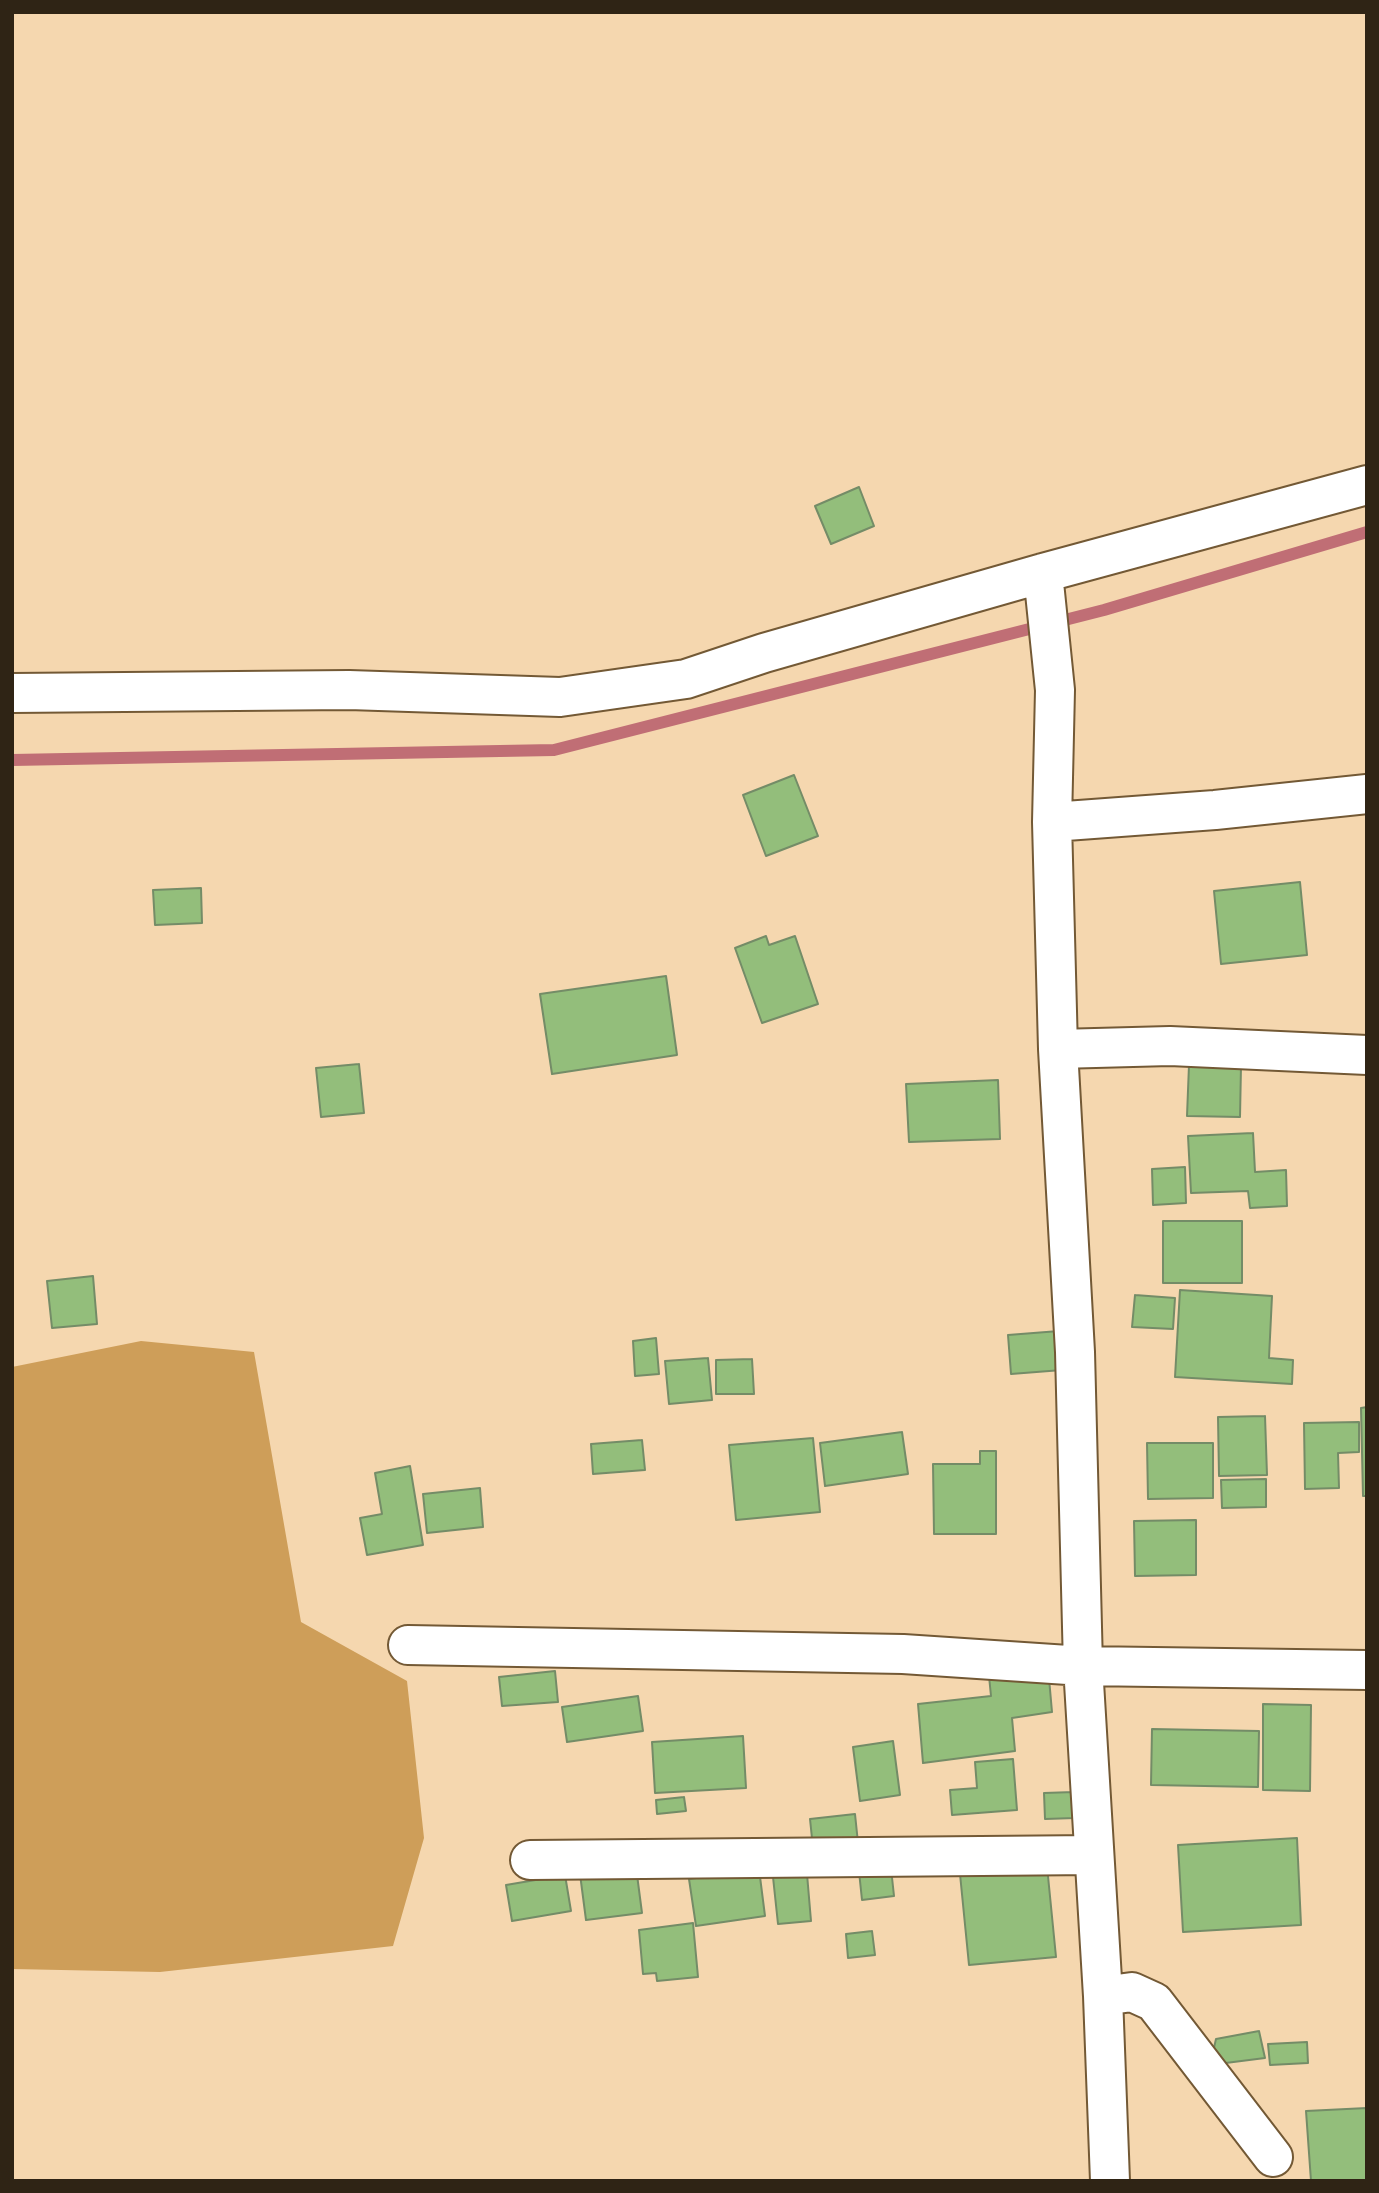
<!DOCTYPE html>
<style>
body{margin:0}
#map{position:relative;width:1379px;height:2193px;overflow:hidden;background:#f5d7af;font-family:"PT Sans Narrow",sans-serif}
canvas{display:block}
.frame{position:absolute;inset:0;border:14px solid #2f2415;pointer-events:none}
</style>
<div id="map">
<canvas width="1379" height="2193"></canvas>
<div class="frame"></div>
</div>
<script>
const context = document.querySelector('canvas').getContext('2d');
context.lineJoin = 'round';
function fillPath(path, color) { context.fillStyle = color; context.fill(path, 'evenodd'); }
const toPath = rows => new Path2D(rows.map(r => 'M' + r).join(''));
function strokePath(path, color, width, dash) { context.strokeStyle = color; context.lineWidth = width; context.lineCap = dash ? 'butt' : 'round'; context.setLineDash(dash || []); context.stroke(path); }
const forest = toPath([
 [141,1341,254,1352,301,1622,407,1681,424,1838,393,1946,160,1972,12,1969,12,1367]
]);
const stream = toPath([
 [12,760,554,750,1104,610,1367,532]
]);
const building = toPath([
 [859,487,874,526,831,544,815,506,859,487],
 [794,775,818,836,766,856,743,795,794,775],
 [1300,882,1307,955,1221,964,1214,891,1300,882],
 [201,888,202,923,155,925,153,890,201,888],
 [766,936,769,945,795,936,818,1004,762,1023,735,948,766,936],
 [666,976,677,1055,552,1074,540,994,666,976],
 [359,1064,364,1113,321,1117,316,1068,359,1064],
 [1189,1065,1241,1066,1240,1117,1187,1116,1189,1065],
 [998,1080,1000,1139,909,1142,906,1084,998,1080],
 [1253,1133,1255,1172,1286,1170,1287,1206,1250,1208,1248,1191,1191,1193,1188,1136,1253,1133],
 [1185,1167,1186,1203,1153,1205,1152,1169,1185,1167],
 [1163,1221,1242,1221,1242,1283,1163,1283,1163,1221],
 [93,1276,97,1324,52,1328,47,1281,93,1276],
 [1180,1290,1272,1296,1269,1358,1293,1360,1292,1384,1175,1377,1180,1290],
 [1135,1295,1175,1298,1173,1329,1132,1327,1135,1295],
 [1059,1331,1062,1370,1011,1374,1008,1335,1059,1331],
 [656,1338,659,1374,635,1376,633,1341,656,1338],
 [708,1358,712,1400,669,1404,665,1361,708,1358],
 [752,1359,754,1394,716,1394,716,1360,752,1359],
 [1367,1407,1367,1496,1363,1496,1361,1408,1367,1407],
 [1265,1416,1267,1475,1219,1476,1218,1417,1265,1416],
 [1359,1422,1359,1452,1338,1453,1339,1488,1305,1489,1304,1423,1359,1422],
 [902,1432,908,1474,825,1486,820,1443,902,1432],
 [813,1438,820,1512,736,1520,729,1445,813,1438],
 [642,1440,645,1470,593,1474,591,1444,642,1440],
 [1147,1443,1213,1443,1213,1498,1148,1499,1147,1443],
 [980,1451,996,1451,996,1534,934,1534,933,1464,980,1464,980,1451],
 [410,1466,423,1545,367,1555,360,1518,382,1514,375,1473,410,1466],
 [1266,1479,1266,1507,1222,1508,1221,1480,1266,1479],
 [480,1488,483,1527,427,1533,423,1494,480,1488],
 [1196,1520,1196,1575,1135,1576,1134,1521,1196,1520],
 [1048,1667,1052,1712,1012,1718,1015,1751,923,1763,918,1704,991,1696,989,1676,1048,1667],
 [555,1671,558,1702,502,1706,499,1677,555,1671],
 [638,1696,643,1731,567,1742,562,1707,638,1696],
 [1263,1704,1311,1705,1310,1791,1263,1790,1263,1704],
 [1152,1729,1259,1731,1258,1787,1151,1785,1152,1729],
 [743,1736,746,1788,655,1793,652,1742,743,1736],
 [893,1741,900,1795,860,1801,853,1747,893,1741],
 [1013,1759,1017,1810,952,1815,950,1790,977,1788,975,1762,1013,1759],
 [1074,1792,1075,1818,1045,1819,1044,1793,1074,1792],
 [684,1797,686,1811,657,1814,656,1800,684,1797],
 [855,1814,858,1843,813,1848,810,1819,855,1814],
 [1297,1838,1301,1925,1183,1932,1178,1845,1297,1838],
 [890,1859,894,1896,862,1900,858,1862,890,1859],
 [1047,1866,1056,1957,969,1965,960,1874,1047,1866],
 [636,1867,642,1913,586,1920,580,1874,636,1867],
 [759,1869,765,1916,696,1926,689,1879,759,1869],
 [807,1874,811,1921,778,1924,773,1877,807,1874],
 [565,1875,571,1911,512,1921,506,1885,565,1875],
 [693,1923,698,1977,657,1981,656,1973,643,1974,639,1930,693,1923],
 [872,1931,875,1955,848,1958,846,1934,872,1931],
 [1259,2031,1265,2058,1210,2065,1216,2039,1259,2031],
 [1307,2042,1308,2063,1270,2065,1268,2044,1307,2042],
 [1367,2108,1367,2181,1311,2181,1306,2111,1367,2108]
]);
const minor = toPath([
 [1043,573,1055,690,1052,822,1058,1049,1075,1352,1083,1666,1103,1996,1110,2181],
 [12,693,349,690,560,697,686,679,764,653,1043,573,1367,485],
 [1052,822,1215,810,1367,794],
 [1058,1049,1170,1046,1367,1055],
 [408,1645,903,1654,1083,1666,1367,1670],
 [530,1860,1094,1855],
 [1103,1996,1132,1992,1154,2002,1273,2157]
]);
fillPath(forest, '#ce9e59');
strokePath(stream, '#c06e75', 12);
fillPath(building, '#93be7b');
strokePath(building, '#748c67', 2);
strokePath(minor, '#735935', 42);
strokePath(minor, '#fff', 38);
</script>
